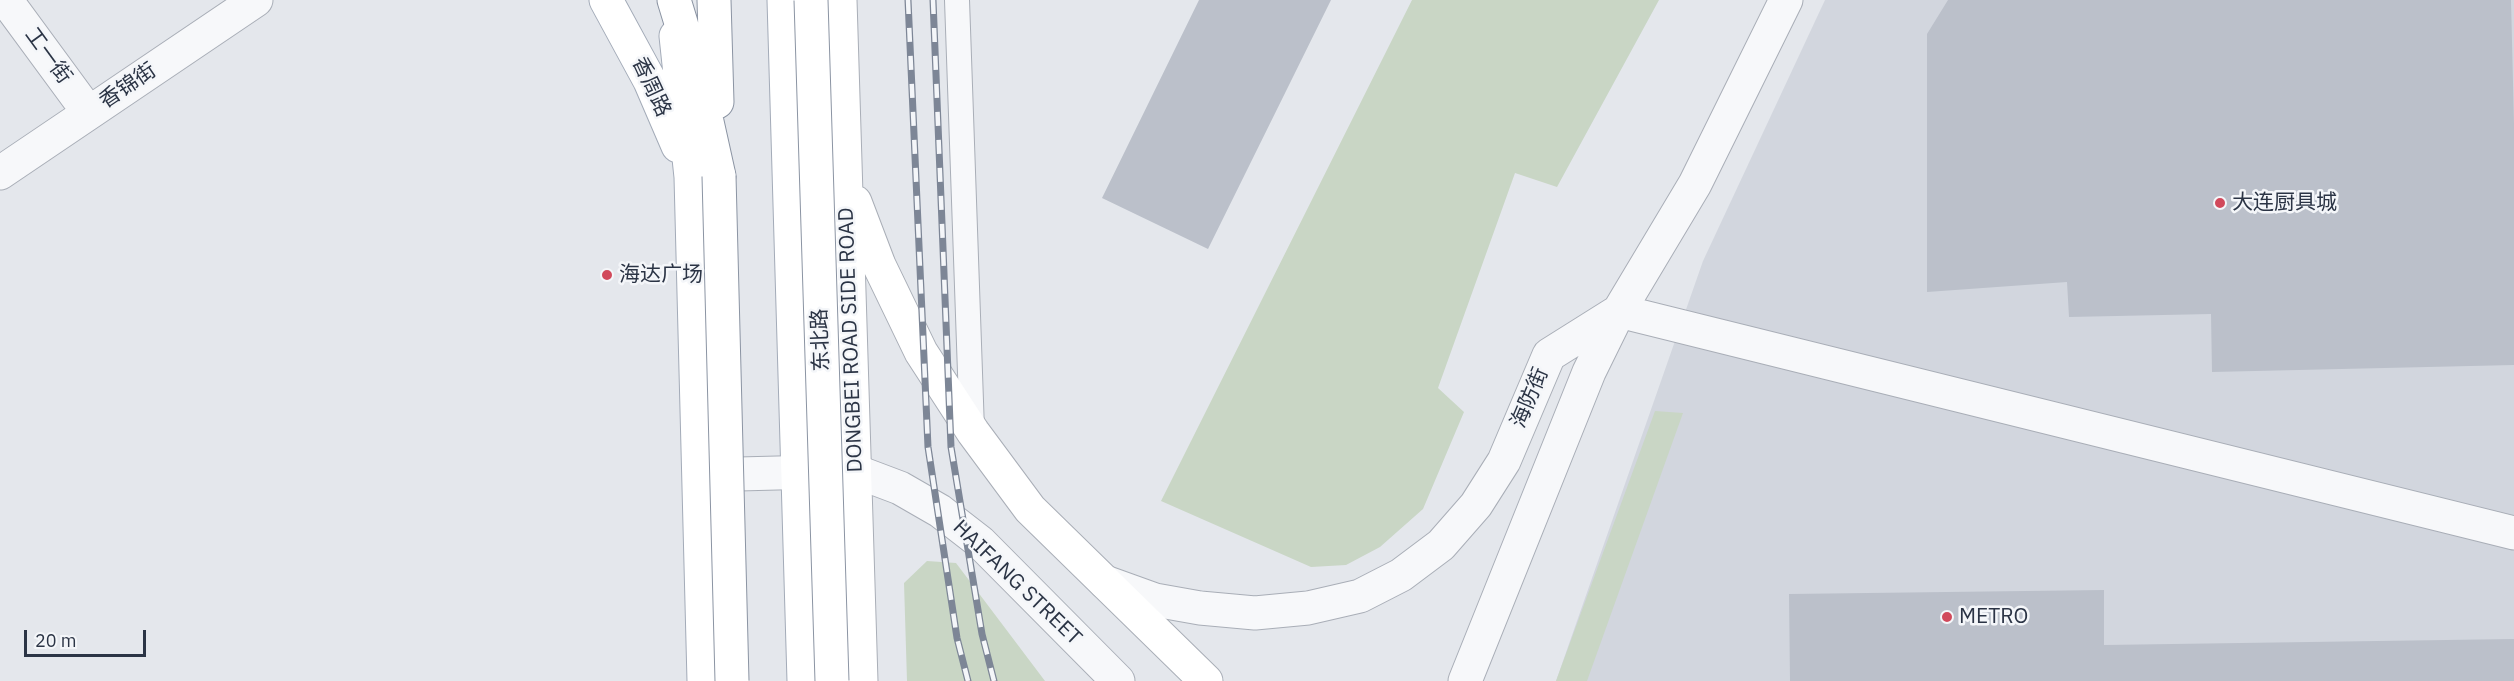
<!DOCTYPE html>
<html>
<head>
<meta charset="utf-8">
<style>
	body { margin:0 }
	#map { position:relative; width:2514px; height:681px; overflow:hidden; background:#e4e7ec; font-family:"IBM Plex Sans",sans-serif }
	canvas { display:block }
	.scale { position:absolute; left:24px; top:630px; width:122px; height:27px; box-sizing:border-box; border:3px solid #2b3445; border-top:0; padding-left:8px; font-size:18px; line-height:21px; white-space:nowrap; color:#2b3445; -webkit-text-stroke:4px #f4f6f9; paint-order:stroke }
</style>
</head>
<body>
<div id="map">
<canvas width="2514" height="681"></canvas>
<div class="scale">20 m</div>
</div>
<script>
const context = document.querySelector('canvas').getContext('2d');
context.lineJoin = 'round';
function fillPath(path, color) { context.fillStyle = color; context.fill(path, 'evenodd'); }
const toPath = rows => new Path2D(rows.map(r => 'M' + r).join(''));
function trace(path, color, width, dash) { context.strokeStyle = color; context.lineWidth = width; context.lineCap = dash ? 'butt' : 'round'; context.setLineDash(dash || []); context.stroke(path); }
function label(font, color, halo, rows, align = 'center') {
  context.font = font + ' "IBM Plex Sans","Noto Sans SC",sans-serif'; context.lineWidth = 5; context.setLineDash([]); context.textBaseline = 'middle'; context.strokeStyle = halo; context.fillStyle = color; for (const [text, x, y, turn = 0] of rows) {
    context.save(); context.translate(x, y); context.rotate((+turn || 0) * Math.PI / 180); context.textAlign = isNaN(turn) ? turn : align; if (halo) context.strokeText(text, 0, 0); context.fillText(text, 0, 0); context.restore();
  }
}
fillPath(toPath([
	[1825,0,2514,0,2514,681,1556,681,1703,261]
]), '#d2d6de');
fillPath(toPath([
	[1412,0,1659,0,1557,187,1515,173,1438,388,1464,412,1423,509,1380,547,1346,565,1311,567,1161,501],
	[1655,411,1683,413,1587,681,1556,681],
	[927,561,956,563,1045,681,907,681,904,583]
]), '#c9d6c5');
fillPath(toPath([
	[1199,0,1331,0,1208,249,1102,198],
	[1948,0,2511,0,2514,124,2514,365,2212,372,2211,314,2069,317,2067,282,1927,292,1927,34],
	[2104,590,2104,645,2514,639,2514,681,1790,681,1789,594]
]), '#bbc0ca');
const service = toPath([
	[957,0,972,430]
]);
const minor = toPath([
	[6,0,89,113],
	[0,173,256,0],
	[1619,311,2514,533],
	[1105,582,1155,600,1200,608,1255,613,1308,608,1360,596,1401,575,1441,545,1476,505,1504,461,1549,355,1619,311],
	[1465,681,1589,372,1619,311,1695,184,1786,0]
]);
const tertiary = toPath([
	[700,475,855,471,900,488,940,511,980,542,1118,681]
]);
const secondary = toPath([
	[840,0,861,681],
	[855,202,879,265,921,352,973,432,1030,509,1206,681]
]);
const primary = toPath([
	[606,0,650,81,678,146],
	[784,0,804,681],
	[676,36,691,177,704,681]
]);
const trunk = toPath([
	[674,0,696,72,719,176],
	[714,0,717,102]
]);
trace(service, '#a9aeb7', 26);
trace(minor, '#a9aeb7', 35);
trace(tertiary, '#a9aeb7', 35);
trace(secondary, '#a9aeb7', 35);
trace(primary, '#a3abb8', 35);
trace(trunk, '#8b94a3', 35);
trace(service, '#f7f8fa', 24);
trace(minor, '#f7f8fa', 33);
trace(tertiary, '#f7f8fa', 33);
trace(secondary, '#fff', 33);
trace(primary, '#fff', 33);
trace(trunk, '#fff', 33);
const rail = toPath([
	[908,0,928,447,957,638,968,681],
	[933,0,951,447,982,634,994,681]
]);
trace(rail, '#7d8696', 7);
trace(rail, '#f4f6f9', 4.5, [14]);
const trunkBridge = toPath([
	[811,0,832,681],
	[719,176,732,681]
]);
trace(trunkBridge, '#8b94a3', 35, []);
trace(trunkBridge, '#fff', 33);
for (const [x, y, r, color] of [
	[2220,203,6,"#d1495b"],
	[607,275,6,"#d1495b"],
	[1947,617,6,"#d1495b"]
]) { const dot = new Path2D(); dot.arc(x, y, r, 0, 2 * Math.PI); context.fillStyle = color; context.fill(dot); trace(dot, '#f4f6f9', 2); }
label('21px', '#2b3445', '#f4f6f9', [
	["工一街",48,56,54],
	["香锦街",128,86,-34],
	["香周路",651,87,65],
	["东北路",821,340,-92],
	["DONGBEI ROAD SIDE ROAD",851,340,-92],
	["海防街",1530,398,-67],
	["HAIFANG STREET",1017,583,44]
]);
label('21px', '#2b3445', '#f4f6f9', [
	["大连厨具城",2232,203],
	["海达广场",619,275],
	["METRO",1959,617]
], 'left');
</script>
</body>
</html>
